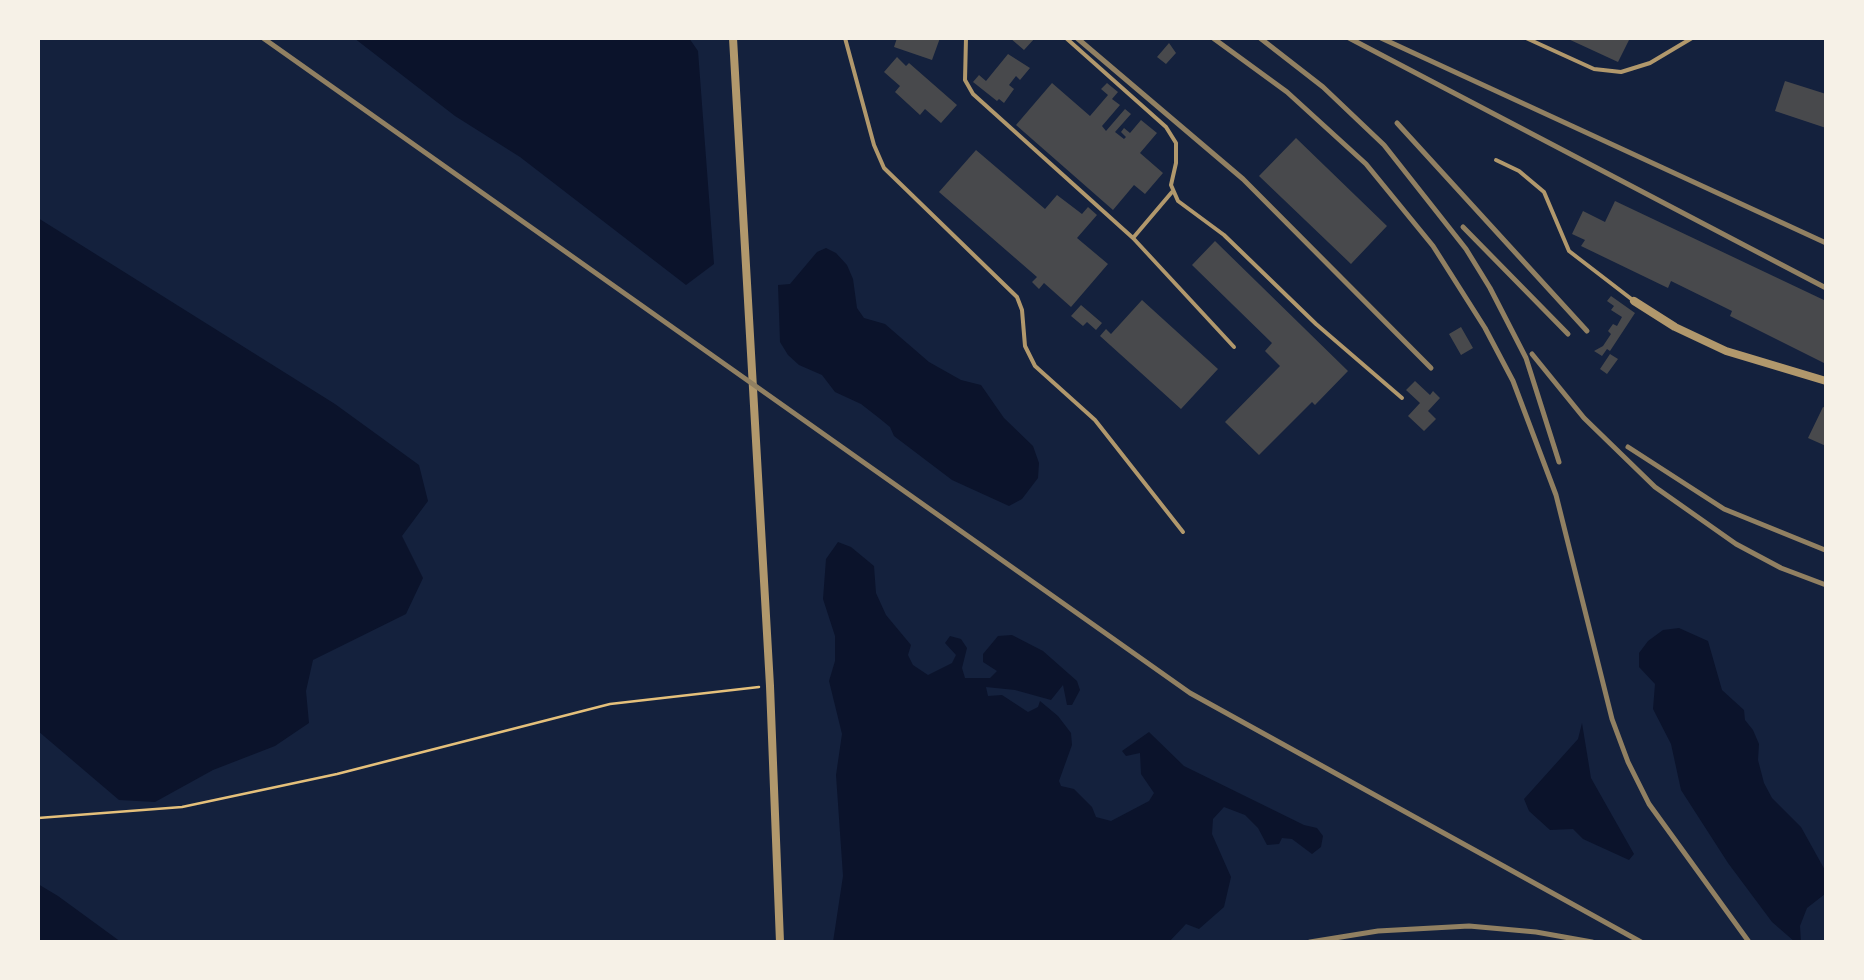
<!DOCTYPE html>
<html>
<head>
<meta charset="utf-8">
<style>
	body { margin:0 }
	#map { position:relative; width:1864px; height:980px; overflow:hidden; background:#14213d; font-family:Inter,sans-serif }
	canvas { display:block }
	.frame { position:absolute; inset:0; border:40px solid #f6f1e7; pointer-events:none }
</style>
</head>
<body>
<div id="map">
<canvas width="1864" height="980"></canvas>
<div class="frame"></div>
</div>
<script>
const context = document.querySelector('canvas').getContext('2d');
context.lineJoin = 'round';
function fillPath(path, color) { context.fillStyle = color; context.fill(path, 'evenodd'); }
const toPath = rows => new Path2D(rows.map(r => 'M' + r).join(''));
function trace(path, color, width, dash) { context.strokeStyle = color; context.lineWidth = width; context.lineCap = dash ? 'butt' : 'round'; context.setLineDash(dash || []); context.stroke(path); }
fillPath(toPath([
	[354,38,689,38,698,51,714,264,686,285,520,157,455,116],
	[38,218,335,404,419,465,428,501,402,536,423,578,406,614,313,660,306,691,309,723,275,746,213,770,155,802,119,800,38,731],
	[826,248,836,253,847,265,853,279,857,308,864,318,885,324,929,362,961,380,981,385,1004,418,1033,446,1039,463,1038,478,1022,499,1009,506,952,480,894,436,890,427,879,418,861,404,835,392,822,375,799,365,788,355,780,342,778,285,790,284,817,252],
	[838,542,851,547,874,566,876,593,886,615,911,645,908,655,913,665,928,675,952,663,956,655,945,643,950,636,961,639,967,648,962,668,965,678,990,678,997,671,983,662,983,654,998,636,1012,635,1043,651,1077,681,1080,690,1072,705,1067,705,1063,685,1051,700,1015,690,986,687,988,696,1002,695,1028,712,1038,707,1040,701,1058,716,1071,733,1072,745,1059,781,1061,786,1074,789,1092,807,1096,817,1111,821,1149,801,1154,793,1141,774,1140,753,1126,756,1122,751,1149,732,1184,766,1304,825,1317,828,1323,836,1321,847,1312,854,1292,839,1282,838,1279,844,1267,845,1258,828,1245,815,1224,807,1213,819,1212,834,1231,877,1224,907,1199,929,1186,924,1169,942,833,942,843,876,836,775,842,734,829,681,835,661,835,636,823,599,826,559],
	[1679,628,1708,641,1722,690,1744,710,1745,720,1753,730,1759,744,1758,760,1764,783,1772,798,1801,827,1826,872,1825,894,1807,908,1800,926,1801,942,1795,942,1772,922,1728,863,1681,790,1671,744,1653,709,1655,684,1639,667,1639,653,1648,641,1663,630],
	[1582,723,1591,778,1634,854,1629,860,1583,839,1573,829,1550,830,1529,811,1524,799,1578,739],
	[38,884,58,896,121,942,38,942]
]), '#0b132b');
fillPath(toPath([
	[897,38,940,38,932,60,894,47],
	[1010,38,1035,38,1024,50],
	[1566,38,1630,38,1618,62],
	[1169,43,1176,53,1166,64,1157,57],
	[1008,54,1030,68,1020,80,1016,76,1009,85,1014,89,1004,103,999,99,997,101,973,82,979,75,986,81],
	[897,57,906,66,909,63,957,105,941,123,925,109,920,115,895,92,900,86,884,72],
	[1785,81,1826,94,1826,128,1775,111],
	[1052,83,1090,116,1108,95,1101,89,1107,83,1118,92,1112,99,1120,105,1102,126,1106,131,1125,109,1131,114,1115,132,1124,139,1126,137,1121,132,1124,128,1130,133,1141,120,1157,133,1140,153,1163,173,1145,194,1134,185,1113,210,1016,125],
	[1296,138,1387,226,1351,264,1259,176],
	[976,150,1045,209,1057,195,1082,214,1088,207,1097,215,1077,238,1108,264,1071,307,1044,283,1039,289,1032,282,1037,277,939,192],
	[1615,201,1826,301,1826,364,1730,316,1732,311,1671,281,1668,288,1581,246,1585,240,1572,234,1583,211,1605,222],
	[1215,241,1348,371,1315,405,1312,402,1259,455,1225,422,1280,366,1265,351,1272,343,1192,265],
	[1611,296,1635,313,1610,351,1607,349,1602,356,1594,351,1603,346,1611,334,1608,331,1613,324,1617,326,1622,317,1611,310,1614,306,1607,301],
	[1142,300,1218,369,1181,409,1100,336,1106,329,1111,334],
	[1081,305,1102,323,1096,330,1087,322,1083,326,1071,316],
	[1461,327,1473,348,1461,355,1449,334],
	[1610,354,1618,359,1607,374,1600,369],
	[1415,381,1430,395,1433,391,1440,398,1428,411,1436,419,1424,431,1408,416,1420,403,1406,390],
	[1823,407,1826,408,1826,446,1808,438]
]), '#48494c');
trace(toPath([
	[38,818,182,807,337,774,610,704,759,687]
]), '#e5c07b', 2.5);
trace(toPath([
	[845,38,874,145,884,168,1017,297,1022,310,1025,346,1035,366,1095,420,1183,532],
	[966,38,965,80,973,94,1133,238,1234,347],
	[1066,38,1166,127,1176,143,1176,163,1171,185,1178,201,1224,235,1316,324,1402,398],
	[1526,38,1594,69,1621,72,1650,63,1692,38],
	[1496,160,1519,171,1544,192,1569,251,1634,301],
	[1133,238,1172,192]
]), '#b1986c', 4);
trace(toPath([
	[733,38,770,686,780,942],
	[1634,301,1675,327,1726,351,1826,381]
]), '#b1986c', 8);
trace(toPath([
	[263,38,1190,693,1641,942],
	[1077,38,1243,179,1431,368],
	[1213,38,1287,92,1366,164,1433,246,1485,328,1513,381,1556,495,1612,719,1628,762,1649,804,1749,942],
	[1260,38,1323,87,1384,145,1466,249,1490,288,1526,358,1559,462],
	[1349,38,1826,288],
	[1381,38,1826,243],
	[1397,123,1587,331],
	[1463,227,1568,334],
	[1532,354,1584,418,1655,487,1736,544,1781,568,1826,585],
	[1628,447,1724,509,1825,550],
	[1310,942,1378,931,1469,926,1536,932,1592,942]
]), '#918062', 5);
</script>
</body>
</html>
